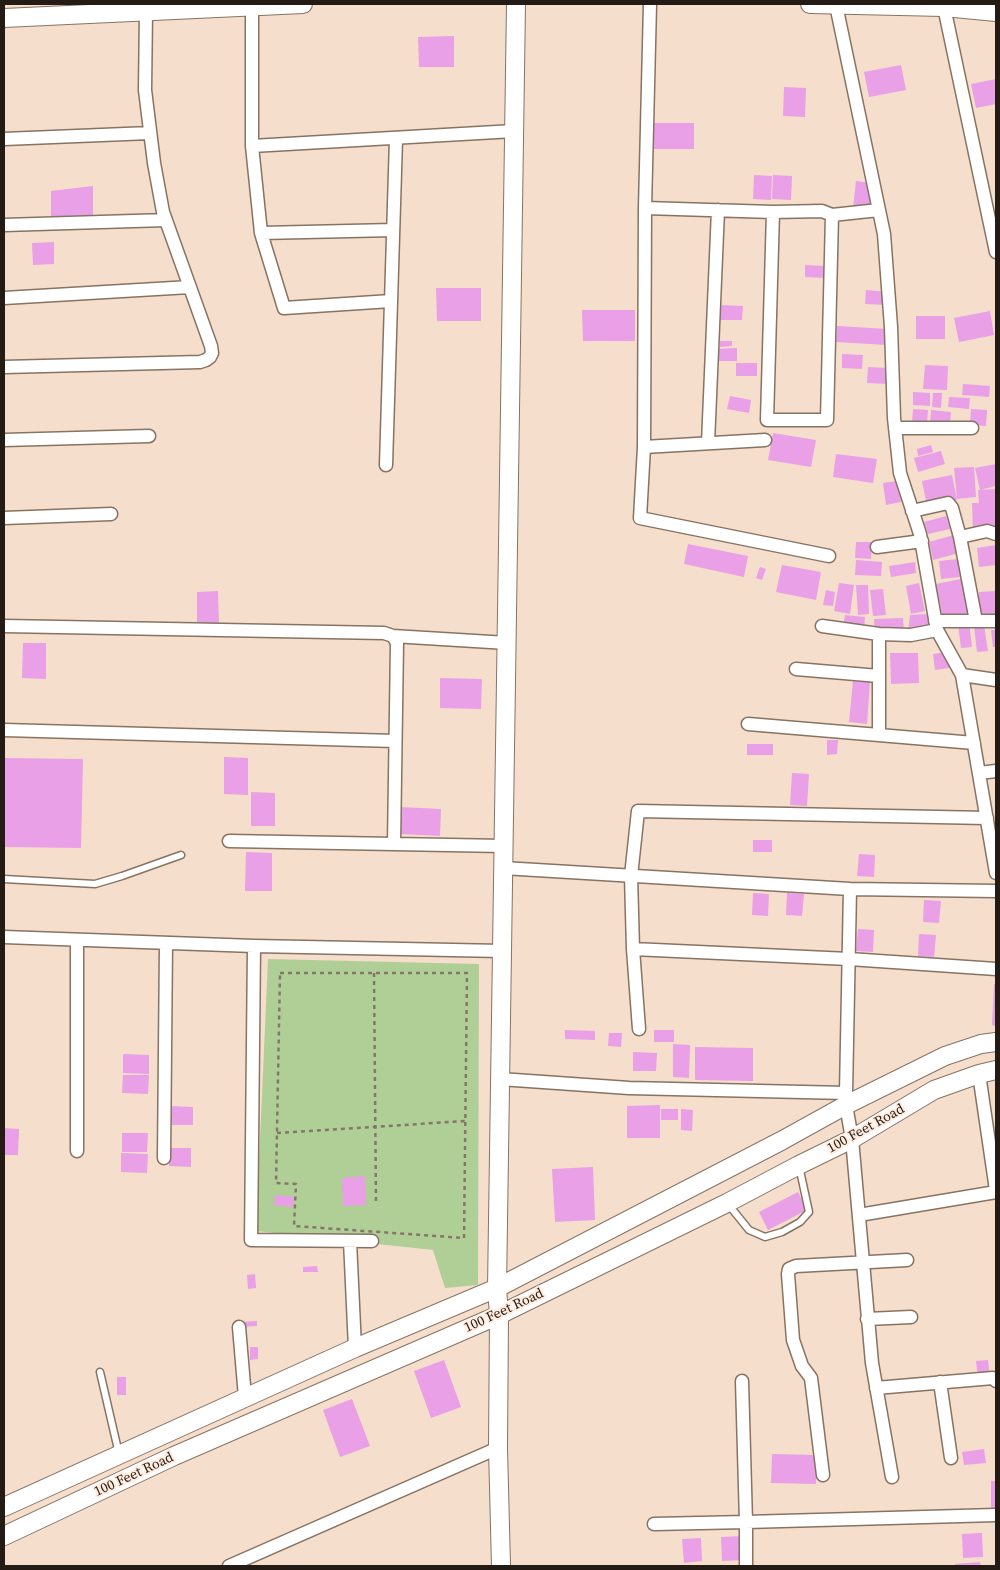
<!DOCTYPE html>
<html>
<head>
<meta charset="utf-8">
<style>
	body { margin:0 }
	#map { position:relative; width:1000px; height:1570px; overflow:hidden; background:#f5decc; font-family:"Source Serif 4",serif }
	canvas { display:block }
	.frame { position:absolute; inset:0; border:5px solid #231b14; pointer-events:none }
</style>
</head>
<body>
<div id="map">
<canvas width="1000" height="1570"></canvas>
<div class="frame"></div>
</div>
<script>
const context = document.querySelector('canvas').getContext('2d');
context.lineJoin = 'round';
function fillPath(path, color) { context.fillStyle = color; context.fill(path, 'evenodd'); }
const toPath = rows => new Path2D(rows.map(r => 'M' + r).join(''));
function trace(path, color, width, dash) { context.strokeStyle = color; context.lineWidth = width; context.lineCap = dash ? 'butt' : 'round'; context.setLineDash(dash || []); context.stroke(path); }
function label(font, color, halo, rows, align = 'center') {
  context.font = font + ' "Source Serif 4",serif'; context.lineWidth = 4; context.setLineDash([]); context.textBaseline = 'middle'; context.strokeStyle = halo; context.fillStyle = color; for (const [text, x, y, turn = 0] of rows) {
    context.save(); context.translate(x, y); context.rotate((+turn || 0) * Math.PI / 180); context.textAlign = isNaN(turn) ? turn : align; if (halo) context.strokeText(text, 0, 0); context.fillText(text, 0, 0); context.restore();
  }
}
fillPath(toPath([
	[268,959,479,964,478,1285,445,1288,433,1250,256,1231]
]), '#b0cf96');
fillPath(toPath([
	[454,36,454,67,419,67,418,37],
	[901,65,906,90,869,97,864,72],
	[996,79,996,104,976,108,971,84],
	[784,87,806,88,805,117,783,116],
	[654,123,694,123,694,149,654,149],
	[754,175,772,176,771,200,753,199],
	[773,175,792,176,791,200,772,199],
	[856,181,872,183,870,209,853,208],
	[93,186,93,216,51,218,51,191],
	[54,242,54,264,33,265,32,243],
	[805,265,826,266,826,278,805,277],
	[436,288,481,288,481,321,437,321],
	[866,290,888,292,887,305,865,304],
	[719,305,743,306,742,320,718,320],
	[582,310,635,310,635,341,583,341],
	[990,311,994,335,959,342,954,318],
	[916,316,945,316,945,339,916,339],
	[837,326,888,329,887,345,836,342],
	[720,341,732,341,732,346,720,347],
	[737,348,737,361,715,361,715,349],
	[842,354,863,355,862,369,842,368],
	[736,363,757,363,757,376,736,376],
	[925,365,948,366,947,390,923,389],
	[868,367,889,368,888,384,867,383],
	[963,384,990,386,989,397,962,395],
	[913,392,930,393,930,406,913,405],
	[933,393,942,393,941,408,932,407],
	[730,396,751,400,749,413,727,409],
	[949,397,970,398,969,409,948,407],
	[913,409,928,410,927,424,912,423],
	[971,409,987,410,986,426,970,425],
	[931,410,951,412,950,424,930,423],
	[773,433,816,440,811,467,768,460],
	[931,445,933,452,918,456,917,449],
	[941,451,945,464,918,472,914,458],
	[836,454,877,459,873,483,833,477],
	[996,464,996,486,980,490,975,468],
	[974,467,976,497,957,499,954,468],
	[952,475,957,500,927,506,922,481],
	[897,481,901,502,886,505,883,483],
	[996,489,996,529,973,531,972,503,979,503,978,490],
	[946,516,950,529,928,534,924,522],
	[954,535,959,553,933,560,929,542],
	[856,542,872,542,871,559,855,558],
	[688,544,748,556,744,577,684,564],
	[996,545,996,565,979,567,977,548],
	[958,559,960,577,941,579,939,561],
	[856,560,882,562,881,576,855,575],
	[915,562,916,573,891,577,889,566],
	[782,565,821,572,816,600,776,592],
	[760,567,766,569,762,580,756,578],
	[961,579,968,615,943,619,936,584],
	[839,583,854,585,850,614,834,611],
	[919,583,925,611,911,614,906,586],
	[856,585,868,585,869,614,858,615],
	[883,589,886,615,873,616,870,590],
	[826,590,835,592,833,606,823,605],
	[218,591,219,625,197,625,197,592],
	[996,591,996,619,979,619,979,592],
	[928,614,929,629,908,632,910,615],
	[845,615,865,617,864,629,843,627],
	[903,618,904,631,875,631,874,619],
	[969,622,972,647,961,648,958,624],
	[984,625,988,651,977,652,974,626],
	[991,630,996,630,996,647,993,647],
	[23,643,46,643,46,679,22,678],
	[947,652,949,668,935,670,933,654],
	[890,653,918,653,919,683,891,684],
	[440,678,482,679,481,709,440,708],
	[853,681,870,682,867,724,849,722],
	[827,740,838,740,837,754,827,755],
	[747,744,773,744,773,755,747,755],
	[224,757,248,758,248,795,224,794],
	[4,758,83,759,81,848,4,847],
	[792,773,809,774,807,806,790,805],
	[251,792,275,793,275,826,251,826],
	[400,807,441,809,440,836,399,834],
	[753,840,772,840,772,852,753,852],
	[246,852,272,853,272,891,245,891],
	[859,854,875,855,874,877,857,876],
	[753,893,769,894,768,916,752,915],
	[787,893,804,894,802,916,786,915],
	[924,900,941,901,939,923,923,922],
	[858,929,874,930,873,952,856,951],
	[919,934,936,935,934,957,918,956],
	[994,984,996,984,996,1026,992,1025],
	[565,1030,595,1031,595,1040,565,1039],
	[654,1030,674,1030,674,1042,654,1042],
	[609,1033,622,1033,621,1047,608,1046],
	[673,1044,690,1045,689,1078,673,1077],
	[695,1047,753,1048,753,1081,695,1080],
	[633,1052,657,1053,656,1071,633,1071],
	[123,1054,149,1055,149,1074,123,1073],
	[123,1075,149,1075,148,1094,122,1093],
	[660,1105,660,1138,627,1138,627,1106],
	[171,1106,193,1107,193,1125,170,1125],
	[661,1109,678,1109,678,1120,661,1120],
	[681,1109,693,1110,692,1131,681,1130],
	[4,1128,19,1129,18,1155,4,1155],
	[122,1133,148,1133,147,1152,122,1152],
	[170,1148,191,1148,191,1167,169,1166],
	[121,1153,148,1154,147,1173,121,1172],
	[593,1167,595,1220,555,1222,552,1169],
	[365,1176,366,1205,343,1206,342,1178],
	[798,1192,807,1210,768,1230,759,1212],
	[275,1195,294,1197,293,1207,274,1205],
	[317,1266,318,1272,303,1272,303,1267],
	[255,1274,256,1288,248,1289,247,1275],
	[257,1321,257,1326,240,1327,240,1322],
	[250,1347,258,1347,258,1359,250,1360],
	[444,1360,461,1407,431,1418,414,1371],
	[988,1360,990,1377,978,1378,976,1361],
	[117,1377,126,1377,126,1395,117,1395],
	[352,1399,370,1446,340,1457,323,1410],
	[984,1449,986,1463,964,1465,962,1452],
	[772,1454,816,1455,816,1484,771,1483],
	[991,1481,996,1481,996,1513,991,1513],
	[982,1533,983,1557,963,1558,962,1534],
	[743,1536,744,1560,722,1561,721,1537],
	[701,1538,702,1561,684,1563,682,1539],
	[980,1562,981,1566,955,1566,955,1564]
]), '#e9a0e7');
const lane = toPath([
	[4,879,95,884,122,876,181,855],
	[728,1204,749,1230,765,1237,782,1232,800,1222,809,1212,799,1166],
	[100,1372,119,1454]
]);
const street = toPath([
	[650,4,645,208,644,447,640,518,829,556],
	[836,5,884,234,891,327,894,418,900,473,920,534,937,630,962,675,996,680],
	[252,6,252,146,261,233,284,308,391,301],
	[944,7,996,252],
	[4,139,150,133],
	[252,146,514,131],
	[645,208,773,212,822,211,832,215,879,210],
	[773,212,767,420,827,420,832,215],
	[4,225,166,220],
	[261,233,393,230],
	[4,298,190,287],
	[4,367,200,362,206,360,210,357,212,353,211,346,163,212,154,163,145,90,146,11],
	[895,428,972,428],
	[4,440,149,436],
	[708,443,718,210],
	[644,447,765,440],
	[386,465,396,139],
	[912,511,948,503,952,508,960,537,987,531,996,534],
	[4,518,111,514],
	[960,537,976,621],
	[877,547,922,541],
	[935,621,996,621],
	[4,626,384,633,393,636,397,643,394,844],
	[822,626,879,634,911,635,937,630],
	[879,634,879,735],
	[393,636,507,643],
	[796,669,879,676],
	[962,675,996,873],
	[748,724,974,743],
	[4,730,395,741],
	[979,773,996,771],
	[229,841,504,846],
	[503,868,850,889,996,891],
	[4,937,254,946,502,951],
	[254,946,251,1240,372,1241],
	[633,949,849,959,996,969],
	[639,1029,633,949,631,876,638,811,987,818],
	[979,1074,996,1190],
	[500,1079,629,1088,846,1093,846,1105,852,1139,872,1363,892,1477],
	[846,1093,850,889],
	[77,1151,77,940],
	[164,1158,166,943],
	[859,1215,996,1192],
	[350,1241,355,1348],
	[867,1319,911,1317],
	[239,1327,245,1397],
	[940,1382,951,1458],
	[876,1388,993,1378,996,1381],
	[823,1475,811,1378,802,1366,793,1340,788,1274,789,1269,796,1266,907,1260],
	[654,1524,746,1522,742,1381],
	[229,1566,498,1448],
	[746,1566,746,1522,996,1515]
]);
const secondary = toPath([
	[810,4,944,7,996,12],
	[4,18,303,4],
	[4,1507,355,1348,497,1288,781,1141,846,1105,945,1056,981,1044,996,1042],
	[4,1536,174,1456,499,1315,727,1203,799,1165,852,1139,934,1090,979,1074,996,1070],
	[501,1566,498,1448,499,1315,497,1288,516,4]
]);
trace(lane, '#877363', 9);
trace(street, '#877363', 15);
trace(secondary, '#877363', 20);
trace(toPath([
	[280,973,467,973,464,1238,294,1226,296,1184,276,1183,280,973],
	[374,973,376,1202],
	[277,1133,466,1121]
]), '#85766a', 2.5, [4, 4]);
trace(lane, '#fff', 6);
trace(street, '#fff', 12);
trace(secondary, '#fff', 18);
label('14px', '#231b14', '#ffecde', [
	["100 Feet Road",866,1129,-29],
	["100 Feet Road",504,1311,-25],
	["100 Feet Road",134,1475,-25]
]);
</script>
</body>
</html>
